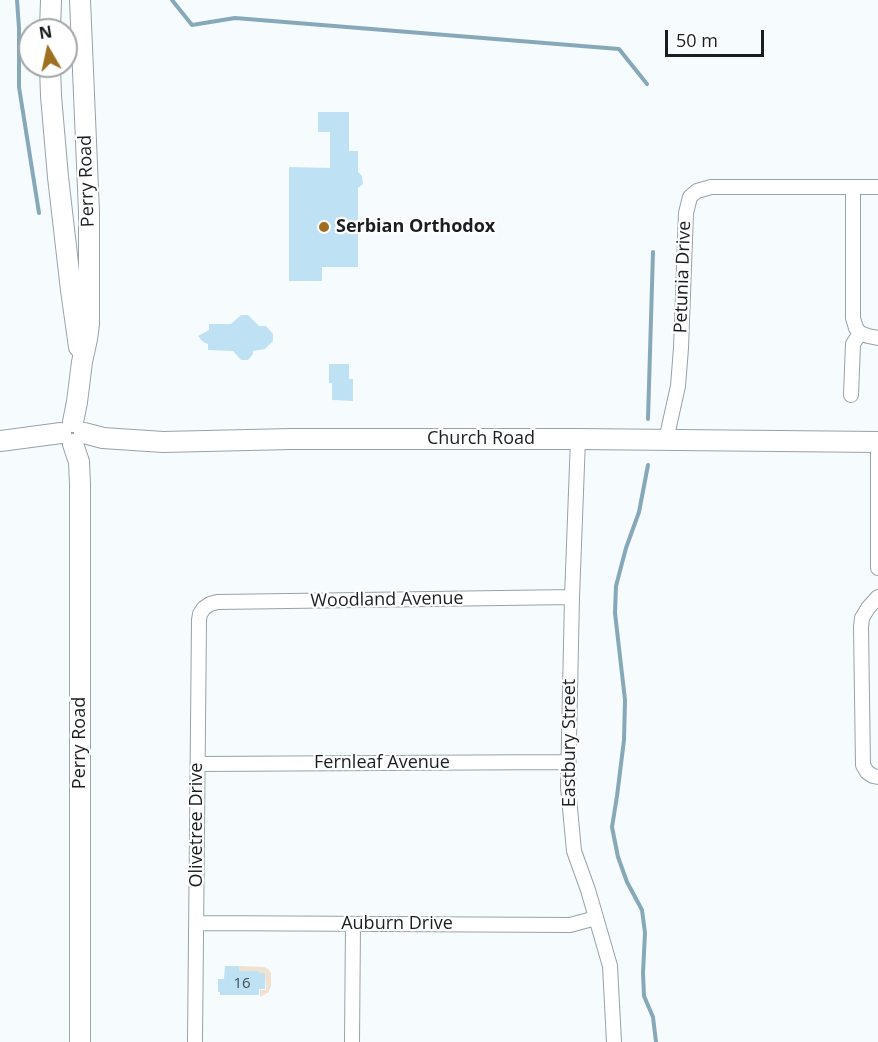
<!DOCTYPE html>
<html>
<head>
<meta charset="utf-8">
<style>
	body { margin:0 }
	#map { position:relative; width:878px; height:1042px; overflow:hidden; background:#f6fbfe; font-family:"Open Sans",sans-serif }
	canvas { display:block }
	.north { position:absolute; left:18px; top:18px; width:60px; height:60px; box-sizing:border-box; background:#fff; border:2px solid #a3a5a6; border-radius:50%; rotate:351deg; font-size:16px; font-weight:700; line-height:24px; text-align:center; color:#1a1e21 }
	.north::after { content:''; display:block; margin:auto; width:21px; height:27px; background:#9e6f21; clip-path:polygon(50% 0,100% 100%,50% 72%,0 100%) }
	.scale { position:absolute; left:665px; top:30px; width:99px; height:27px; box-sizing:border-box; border:3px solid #1a1e21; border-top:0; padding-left:8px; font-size:18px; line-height:21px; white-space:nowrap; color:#1a1e21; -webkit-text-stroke:4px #fff; paint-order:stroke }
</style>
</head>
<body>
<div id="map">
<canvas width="878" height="1042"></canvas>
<div class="north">N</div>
<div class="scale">50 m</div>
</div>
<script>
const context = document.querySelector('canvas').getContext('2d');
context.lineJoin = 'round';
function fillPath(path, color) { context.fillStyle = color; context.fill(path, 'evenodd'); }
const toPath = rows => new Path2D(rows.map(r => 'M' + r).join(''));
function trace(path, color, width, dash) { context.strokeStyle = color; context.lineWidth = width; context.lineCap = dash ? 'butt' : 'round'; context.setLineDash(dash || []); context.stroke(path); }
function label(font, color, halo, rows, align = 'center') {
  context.font = font + ' "Open Sans",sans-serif'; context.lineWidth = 4.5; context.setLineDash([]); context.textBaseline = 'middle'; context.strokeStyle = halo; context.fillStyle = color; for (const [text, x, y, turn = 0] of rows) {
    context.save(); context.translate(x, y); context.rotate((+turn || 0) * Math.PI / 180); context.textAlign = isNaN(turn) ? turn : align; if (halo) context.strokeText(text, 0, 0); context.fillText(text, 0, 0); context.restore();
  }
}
fillPath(toPath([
	[239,966,264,967,268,969,271,973,271,987,269,990,269,992,260,997,260,990,266,990,265,973,259,973,259,971,239,971]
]), '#f1e2d0');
trace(toPath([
	[17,0,19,28,19,87,39,213],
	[172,0,192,25,235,18,619,49,647,84],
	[648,419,653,252],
	[648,465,639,512,626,548,616,586,615,613,625,700,624,740,617,796,612,827,618,857,627,882,642,910,645,933,643,973,644,996,653,1017,656,1042]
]), '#86a8b9', 4);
fillPath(toPath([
	[318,112,349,112,349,151,358,151,358,172,362,176,363,184,358,188,358,267,322,267,322,281,289,281,289,167,330,168,330,132,318,132],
	[241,315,248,315,259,326,266,326,273,334,273,341,265,349,253,351,253,354,248,360,241,360,233,351,208,350,208,344,203,342,198,336,209,330,209,324,231,324],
	[329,364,349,364,349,379,353,379,353,401,332,400,332,383,329,383],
	[225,966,239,966,239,971,259,971,259,973,265,973,265,989,259,989,259,995,220,995,220,992,218,992,218,979,224,979]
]), '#bee1f3');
const street = toPath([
	[853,187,853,318,856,328,860,333],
	[860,333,868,336,878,338],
	[851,395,853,344,860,333],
	[578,439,572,597,568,787,574,851,588,890,610,966,614,1042],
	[666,440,678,386,681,348,686,213,690,197,697,191,711,187,878,187],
	[878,442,878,568],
	[878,597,868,608,862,618,861,627,863,765,867,772,873,776,878,777],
	[198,764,567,762],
	[196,923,570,925,596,918],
	[195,1042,199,620,200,614,204,608,210,604,217,602,572,597],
	[352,1042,353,924]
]);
const secondary = toPath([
	[50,30,51,0],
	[50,66,51,96,58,177,71,290,79,347],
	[73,422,77,402,82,362,87,339,89,324,89,212,80,0],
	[84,433,103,438,163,442,291,439,578,439,878,442],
	[0,441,61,433],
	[73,444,79,462,80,484,80,1042]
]);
trace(street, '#96a3a9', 16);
trace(secondary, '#96a3a9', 22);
trace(street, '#fff', 14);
trace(secondary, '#fff', 20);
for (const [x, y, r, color] of [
	[324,227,6,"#9e6f21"]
]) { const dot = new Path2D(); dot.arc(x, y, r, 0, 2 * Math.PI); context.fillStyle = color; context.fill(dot); trace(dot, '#fff', 2); }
label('15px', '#434f56', null, [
	["16",242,984]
]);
label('18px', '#1a1e21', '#fff', [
	["Perry Road",87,181,-92],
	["Petunia Drive",683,277,-88],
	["Church Road",481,439],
	["Woodland Avenue",387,600,-1],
	["Perry Road",80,743,-90],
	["Eastbury Street",570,743,-90],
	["Fernleaf Avenue",382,763],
	["Olivetree Drive",197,825,-90],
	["Auburn Drive",397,924]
]);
label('bold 18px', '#1a1e21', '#fff', [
	["Serbian Orthodox",336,227]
], 'left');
</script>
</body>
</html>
